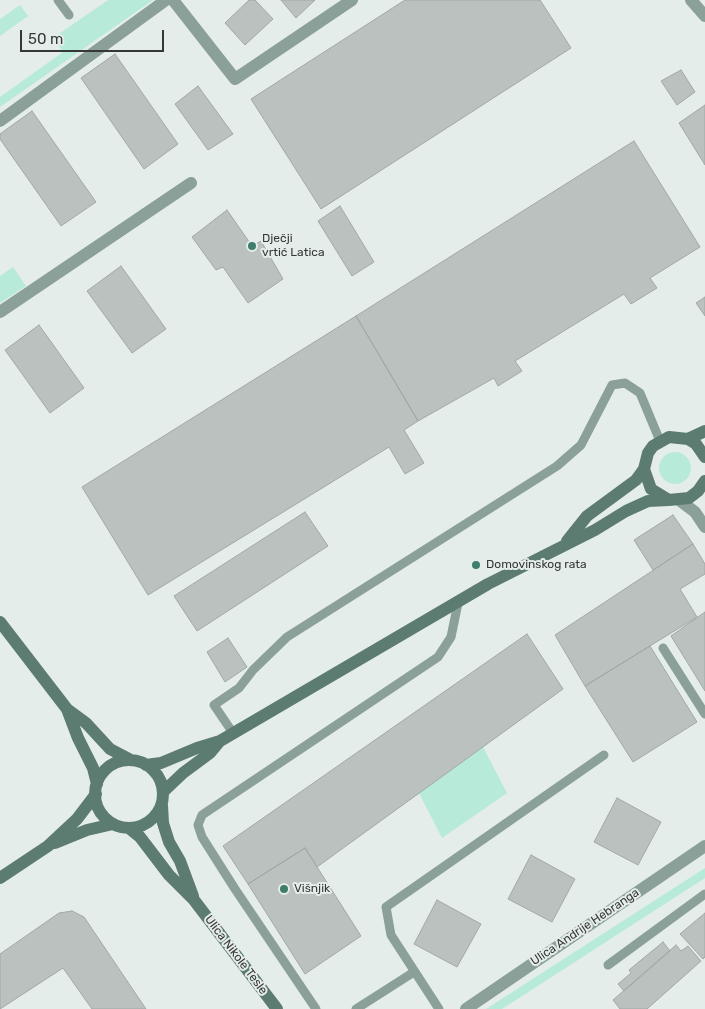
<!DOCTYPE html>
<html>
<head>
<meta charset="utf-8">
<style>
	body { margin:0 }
	#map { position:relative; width:705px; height:1009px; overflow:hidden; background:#e5edea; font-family:Rubik,sans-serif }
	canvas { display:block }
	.scale { position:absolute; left:20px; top:30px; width:144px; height:22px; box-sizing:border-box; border:2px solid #353837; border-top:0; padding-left:6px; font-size:15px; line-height:18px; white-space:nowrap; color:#353837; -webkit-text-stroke:4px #e5edea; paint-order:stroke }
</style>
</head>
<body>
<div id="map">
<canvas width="705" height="1009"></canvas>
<div class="scale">50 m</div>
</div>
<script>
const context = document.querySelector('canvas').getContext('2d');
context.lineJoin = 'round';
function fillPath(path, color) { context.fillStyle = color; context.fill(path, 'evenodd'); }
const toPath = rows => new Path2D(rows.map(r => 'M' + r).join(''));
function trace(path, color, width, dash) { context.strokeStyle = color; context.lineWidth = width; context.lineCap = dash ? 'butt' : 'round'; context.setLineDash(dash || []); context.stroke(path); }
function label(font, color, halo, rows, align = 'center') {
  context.font = font + ' Rubik,sans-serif'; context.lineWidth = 4; context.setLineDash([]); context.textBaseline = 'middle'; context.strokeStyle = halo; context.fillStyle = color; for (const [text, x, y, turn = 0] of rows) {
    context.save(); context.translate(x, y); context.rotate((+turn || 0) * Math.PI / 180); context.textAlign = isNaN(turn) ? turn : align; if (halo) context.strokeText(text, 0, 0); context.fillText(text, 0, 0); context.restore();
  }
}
fillPath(toPath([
	[108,0,153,0,0,107,0,97,63,52,53,38],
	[20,5,28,16,0,36,0,19],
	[13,267,26,286,0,303,0,276],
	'659 468a16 16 0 1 1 32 0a16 16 0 1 1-32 0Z',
	[483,747,507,793,442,838,419,793],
	[705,868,705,878,502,1009,486,1009]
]), '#b7ead9');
const building = toPath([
	[249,0,255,0,273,19,245,45,225,23,249,0],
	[281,0,315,0,296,18,281,0],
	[405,0,540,0,571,48,321,209,251,99,405,0],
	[115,54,178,144,144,169,81,78,115,54],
	[681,70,695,92,677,105,661,81,681,70],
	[198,86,233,134,208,150,175,104,198,86],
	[705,105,705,165,679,123,705,105],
	[32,111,96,202,61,226,0,139,0,134,32,111],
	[634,141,700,247,650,278,657,288,631,304,624,294,515,361,522,371,498,386,494,378,418,421,356,316,634,141],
	[340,206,374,262,352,276,318,221,340,206],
	[227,210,252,246,261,241,283,279,248,303,223,267,216,270,192,237,227,210],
	[121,266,166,329,132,353,87,291,121,266],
	[705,297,705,316,696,303,705,297],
	[356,316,418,421,404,430,424,463,405,474,389,447,148,595,82,487,356,316],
	[39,325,84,388,50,413,5,350,39,325],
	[305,512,328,546,197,631,174,596,305,512],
	[673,515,693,544,653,570,634,540,673,515],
	[693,544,705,564,705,574,680,589,697,617,585,686,555,635,693,544],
	[705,612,705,691,671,636,705,612],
	[527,634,563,689,317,867,305,848,248,884,223,846,527,634],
	[228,638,247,667,225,682,207,652,228,638],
	[650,646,697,722,633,762,585,686,650,646],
	[617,798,661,822,638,865,594,842,617,798],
	[305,848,361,936,305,974,248,884,305,848],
	[531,855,575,879,552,922,508,899,531,855],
	[437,900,481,924,457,967,414,944,437,900],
	[72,911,84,917,146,1009,92,1009,63,968,0,1009,0,954,59,913,72,911],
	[705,913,705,957,703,959,680,934,705,913],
	[663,942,670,951,624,991,618,984,631,973,629,970,663,942],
	[676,945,681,951,688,946,701,961,647,1009,620,1009,613,1000,676,945]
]);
fillPath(building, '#bac1bf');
trace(building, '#a0a8a5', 1);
trace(toPath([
	[58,0,69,15],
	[663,648,705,714],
	[233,733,214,705,239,688,253,670,287,637,557,466,581,445,612,385,625,383,640,393,660,441],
	[608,965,705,894],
	[316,1009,235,889,202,837,198,825,202,815,438,657,451,637,458,603],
	[356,1009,414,972],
	[439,1009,391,935,386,907,604,755]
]), '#8ba098', 9);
trace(toPath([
	[173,0,235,79,352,0],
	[691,0,705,16],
	[0,121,166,0],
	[0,312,191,183],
	[679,500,695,512,705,527],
	[466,1009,705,846]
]), '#8ba098', 12);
trace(toPath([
	[688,439,705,431],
	[705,457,696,444,688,439,669,437,653,446,648,453,644,469,651,489,669,500,689,498,698,491,705,481],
	[567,541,587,516,636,480,644,469],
	[0,622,67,709,86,723,110,749,131,760],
	[67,709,78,738,93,768,97,784],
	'95 794a34 34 0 1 1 68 0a34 34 0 1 1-68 0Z',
	[146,765,161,763,197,748,220,741,488,584,595,530,626,511,648,501,669,500],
	[163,792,183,773,210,753,220,741],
	[162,805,163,823,169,842,180,861,193,896],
	[129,828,140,837,169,875,194,900,277,1009],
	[55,843,87,830,113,824],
	[0,878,48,846,77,819,96,794]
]), '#5c7b71', 12);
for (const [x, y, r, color] of [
	[252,246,5,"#3e7e6c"],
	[476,565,5,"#3e7e6c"],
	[284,889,5,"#3e7e6c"]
]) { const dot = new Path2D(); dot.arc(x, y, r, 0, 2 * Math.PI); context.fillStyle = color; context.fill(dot); trace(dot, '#e5edea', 2); }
label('12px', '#353837', '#e5edea', [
	["Dječji",262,239],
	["vrtić Latica",262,253],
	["Domovinskog rata",486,565],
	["Višnjik",294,889]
], 'left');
label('12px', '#353837', '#e5edea', [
	["Ulica Andrije Hebranga",585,927,-34],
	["Ulica Nikole Tesle",236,955,53]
]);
</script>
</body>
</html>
